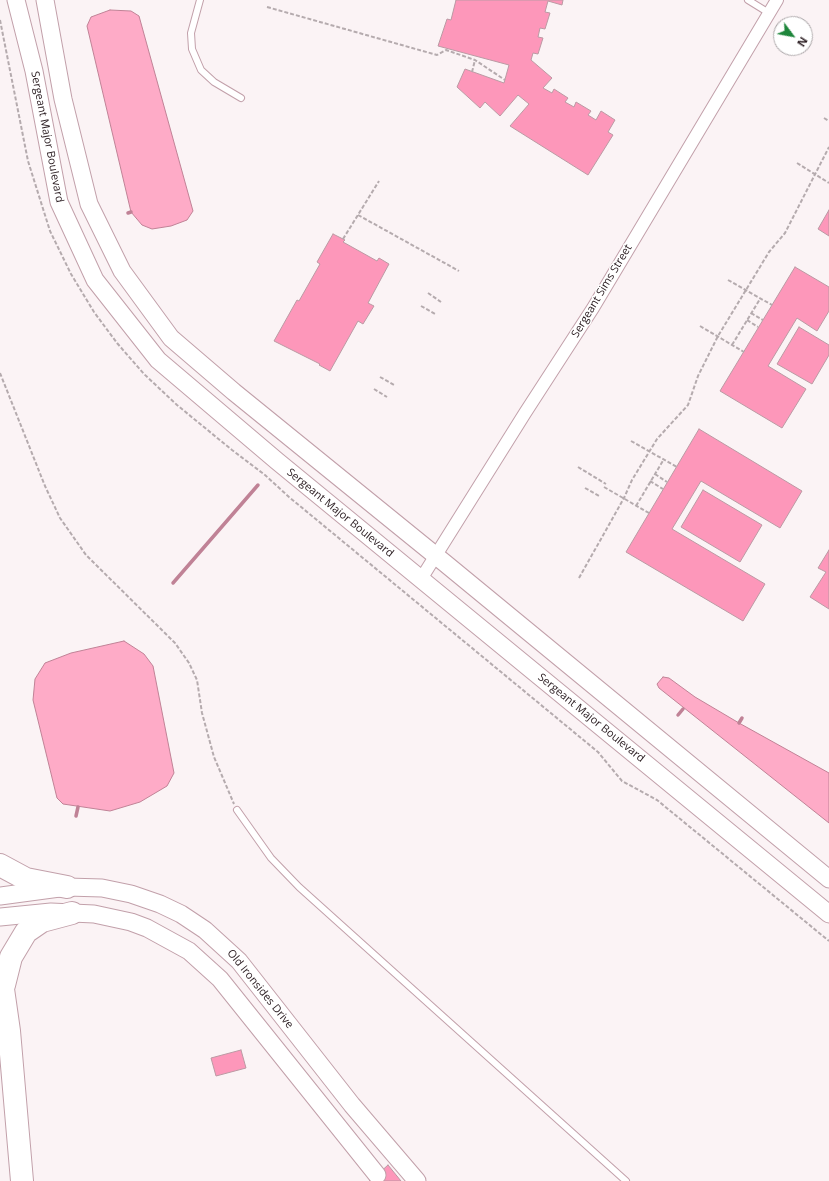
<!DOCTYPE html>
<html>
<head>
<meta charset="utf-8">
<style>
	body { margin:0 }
	#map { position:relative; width:829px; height:1181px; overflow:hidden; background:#fbf3f5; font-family:"Open Sans",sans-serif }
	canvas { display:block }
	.north { position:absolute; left:773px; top:16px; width:40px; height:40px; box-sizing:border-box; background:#fff; border:1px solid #aba6a8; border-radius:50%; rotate:122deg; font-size:11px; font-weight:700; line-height:16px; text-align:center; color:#2e2125 }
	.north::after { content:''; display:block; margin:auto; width:14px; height:18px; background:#1e863b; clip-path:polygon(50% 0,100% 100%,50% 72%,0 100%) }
</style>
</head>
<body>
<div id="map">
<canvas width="829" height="1181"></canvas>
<div class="north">N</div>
</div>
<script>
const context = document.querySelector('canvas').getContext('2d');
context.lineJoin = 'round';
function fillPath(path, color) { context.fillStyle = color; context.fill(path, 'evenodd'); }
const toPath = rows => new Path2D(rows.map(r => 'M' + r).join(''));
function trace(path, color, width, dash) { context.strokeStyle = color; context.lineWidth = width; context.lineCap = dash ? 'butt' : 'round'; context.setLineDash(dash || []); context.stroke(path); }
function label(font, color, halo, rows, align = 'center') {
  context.font = font + ' "Open Sans",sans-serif'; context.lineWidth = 3; context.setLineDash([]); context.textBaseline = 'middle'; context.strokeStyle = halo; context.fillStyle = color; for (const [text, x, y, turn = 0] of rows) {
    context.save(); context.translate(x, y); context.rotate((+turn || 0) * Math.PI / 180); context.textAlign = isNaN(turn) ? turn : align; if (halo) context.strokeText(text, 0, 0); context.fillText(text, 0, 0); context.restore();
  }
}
const water = toPath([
	[110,10,131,11,139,16,193,211,187,220,171,226,152,229,142,225,131,212,87,26,91,17,110,10],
	[124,641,144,654,153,666,174,773,167,786,140,802,110,811,63,804,57,798,33,700,35,679,45,663,71,653,124,641],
	[663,677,669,678,695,697,739,723,829,773,829,823,659,688,657,684,663,677]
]);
fillPath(water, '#feabc7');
trace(water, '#c08296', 1);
trace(toPath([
	[128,213,131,212],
	[173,583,258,485],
	[678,715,683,709],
	[739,723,742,718],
	[76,816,78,807]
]), '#c08296', 3.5);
const building = toPath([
	[456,0,563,0,562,5,548,1,545,12,550,13,545,29,540,28,538,37,543,38,538,54,533,53,531,60,552,78,543,88,552,93,554,89,568,98,565,102,574,107,576,102,591,111,588,115,596,120,601,111,615,120,608,132,613,135,588,175,510,126,529,104,518,95,500,116,485,102,480,108,457,87,465,69,504,83,509,65,438,46,447,19,451,20,456,0],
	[829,210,829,236,818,229,829,210],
	[333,234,345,240,343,242,377,261,379,258,389,264,368,303,374,306,363,324,358,321,330,371,319,365,320,364,274,341,297,300,299,301,320,264,317,262,333,234],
	[795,267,829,287,829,311,817,331,797,318,768,366,806,389,782,428,720,391,795,267],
	[799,327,829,345,829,355,812,384,777,364,799,327],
	[699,429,802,491,780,528,701,481,672,529,765,584,743,621,626,552,699,429],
	[703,490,762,525,740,562,681,527,703,490],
	[829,550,829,609,810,597,826,572,818,568,829,550],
	[241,1050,246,1068,216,1076,211,1058,241,1050],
	[388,1165,401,1181,369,1181,377,1175,388,1165]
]);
fillPath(building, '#fd97ba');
trace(building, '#bb99a3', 1);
const lane = toPath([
	[200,0,191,33,192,49,201,70,214,82,241,98],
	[748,0,769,13],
	[237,810,271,858,299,887,626,1181]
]);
const street = toPath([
	[421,579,525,413,593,308,777,0]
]);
const secondary = toPath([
	[16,0,34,71,59,202,95,280,158,360,277,461,829,914],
	[45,0,63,99,89,204,122,271,171,338,234,392,446,564,829,879],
	[0,896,67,887,102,888,131,894,160,904,181,914,205,930,239,961,352,1105,417,1181],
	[0,917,51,912,94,914,131,922,147,928,189,951,220,979,377,1175]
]);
const highway = toPath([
	[0,865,26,879,67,887],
	[0,968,9,1031,22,1181],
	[4,985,11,957,26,932,42,921,72,913]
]);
trace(lane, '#c2a0aa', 8);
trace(street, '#c2a0aa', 14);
trace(secondary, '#c2a0aa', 19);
trace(highway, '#c2a0aa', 24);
trace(toPath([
	[267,7,437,55,446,50,475,60,505,80],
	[0,20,28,161,50,231,71,274,94,312,117,343,144,374,177,405,232,450,265,475,289,497,598,752,622,781,657,800,829,941],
	[472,72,475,60],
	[824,118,829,121],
	[797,163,829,183],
	[358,215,459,271],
	[343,239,379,181],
	[728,280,772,305],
	[428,293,441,302],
	[421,306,435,314],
	[751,313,763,320],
	[747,320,758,327],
	[700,326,744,352],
	[732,345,760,299],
	[0,373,45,486,60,518,86,555,175,643,189,663,197,680,202,713,214,757,234,804],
	[380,377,394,385],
	[374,389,387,397],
	[631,441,677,467],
	[578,467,606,484],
	[655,474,667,482],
	[650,481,663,489],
	[604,487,649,513],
	[585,488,599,496],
	[636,506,664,459],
	[579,578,624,498,632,480,657,439,688,405,698,376,718,336,769,252,785,233,829,147]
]), '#b5abae', 2, [4, 2]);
trace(lane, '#fff', 6);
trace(street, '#fff', 12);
trace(secondary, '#fff', 17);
trace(highway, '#fff', 22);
label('11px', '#2e2125', '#fff', [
	["Sergeant Major Boulevard",47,137,79],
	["Sergeant Sims Street",602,291,-59],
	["Sergeant Major Boulevard",340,513,39],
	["Sergeant Major Boulevard",591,718,39],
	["Old Ironsides Drive",260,989,51]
]);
</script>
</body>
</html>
